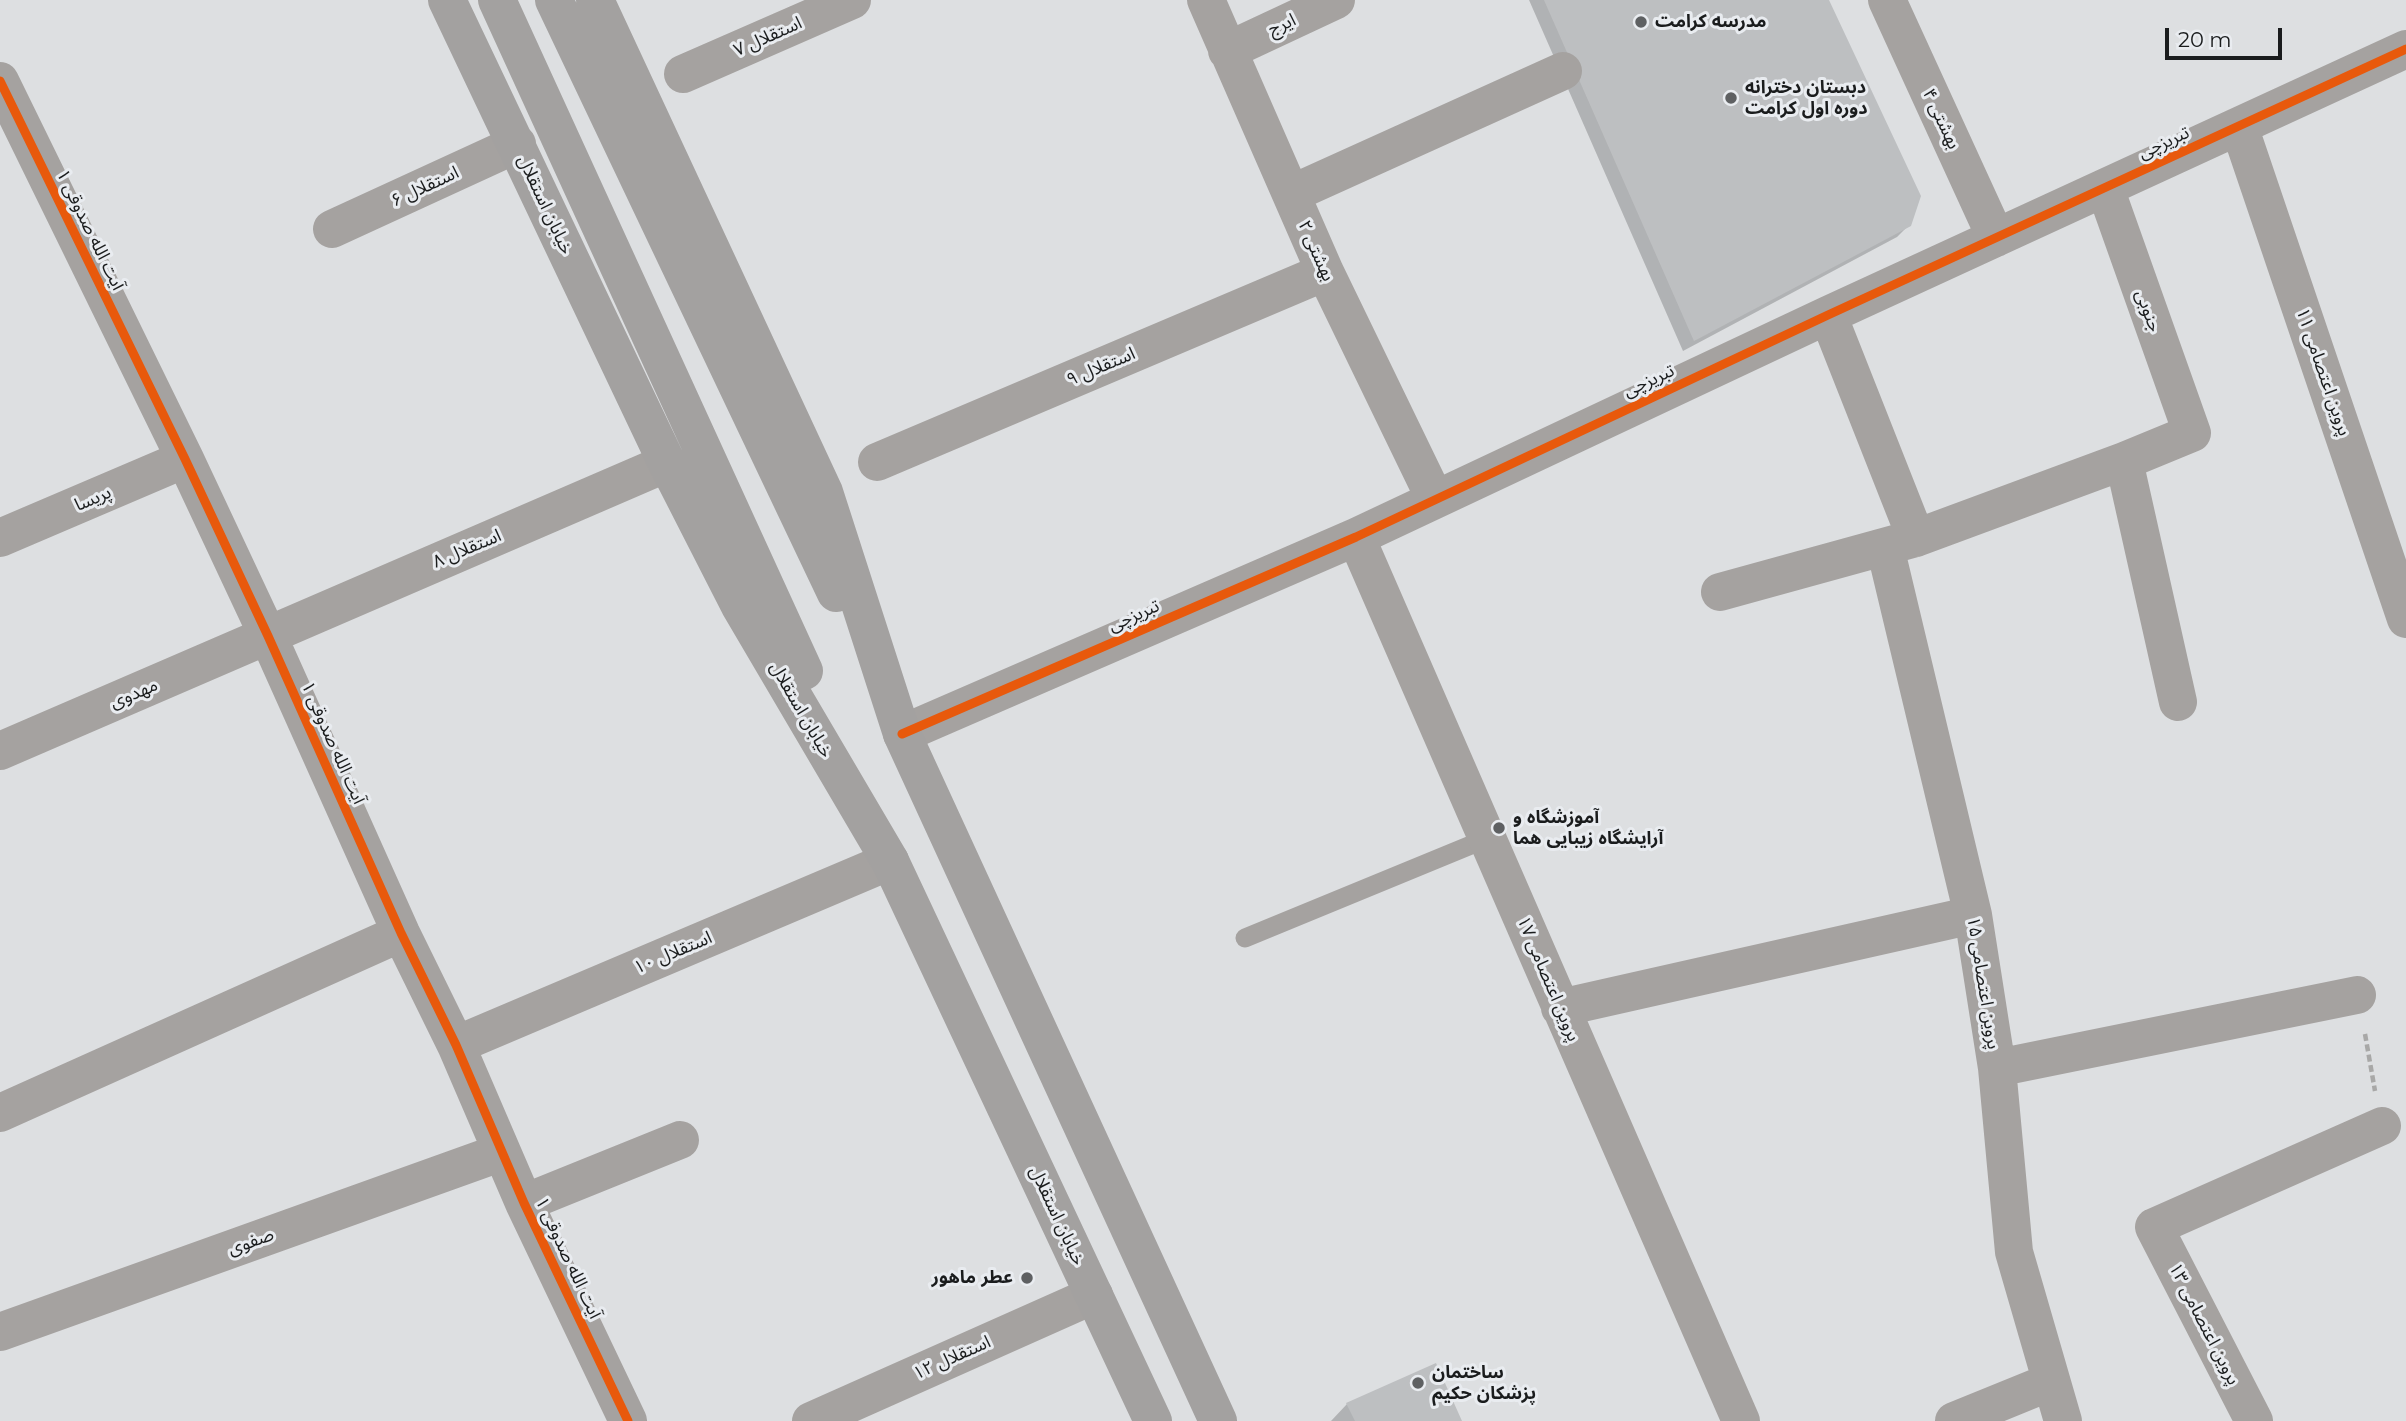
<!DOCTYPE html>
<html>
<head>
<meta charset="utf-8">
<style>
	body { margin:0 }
	#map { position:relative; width:2406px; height:1421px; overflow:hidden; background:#dddfe1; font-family:Montserrat,sans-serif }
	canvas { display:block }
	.scale { position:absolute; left:2165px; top:28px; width:117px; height:32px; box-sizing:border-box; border:4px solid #1a1c1d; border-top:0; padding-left:9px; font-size:21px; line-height:24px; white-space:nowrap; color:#1a1c1d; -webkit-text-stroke:5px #e9ecf0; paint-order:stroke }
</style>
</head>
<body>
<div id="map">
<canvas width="2406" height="1421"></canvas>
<div class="scale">20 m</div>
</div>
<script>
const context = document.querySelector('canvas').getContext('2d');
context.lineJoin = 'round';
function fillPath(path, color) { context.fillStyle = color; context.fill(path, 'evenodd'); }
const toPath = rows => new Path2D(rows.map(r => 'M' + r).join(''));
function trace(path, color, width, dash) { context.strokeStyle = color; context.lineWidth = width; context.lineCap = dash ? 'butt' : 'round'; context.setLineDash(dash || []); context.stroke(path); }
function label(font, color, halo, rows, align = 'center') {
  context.font = font + ' Montserrat,"Noto Sans Arabic",sans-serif'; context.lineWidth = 6; context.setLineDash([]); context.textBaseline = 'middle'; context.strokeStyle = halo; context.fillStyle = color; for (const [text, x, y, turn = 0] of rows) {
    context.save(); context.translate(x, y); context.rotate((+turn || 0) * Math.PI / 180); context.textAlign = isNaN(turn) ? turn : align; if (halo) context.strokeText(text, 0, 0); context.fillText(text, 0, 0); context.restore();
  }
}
fillPath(toPath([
	[1529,0,1828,0,1909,225,1897,237,1683,351],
	[1347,1404,1460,1421,1331,1421]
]), '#0003');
fillPath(toPath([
	[1544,0,1829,0,1921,196,1911,226,1694,341],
	[1436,1363,1462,1421,1355,1421,1346,1403]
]), '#bdbfc1');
trace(toPath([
	[2365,1034,2375,1091]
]), '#a8a8a7', 4.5, [7, 3.5]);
trace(toPath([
	[1245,938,1488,838]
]), '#a5a2a0', 19);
trace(toPath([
	[1206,0,1325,272,1435,499],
	[1887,0,1996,238],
	[1227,51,1336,0],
	[683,74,852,0],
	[0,81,185,459,268,636,401,933,456,1045,524,1203,628,1421],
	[2239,126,2406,619],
	[1291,194,1563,71],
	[332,229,517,144],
	[1828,315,1916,538],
	[2124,461,2178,702],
	[877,462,1325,272],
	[1356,537,1741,1421],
	[0,538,185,459],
	[1885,547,1973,915,1997,1068,2014,1252,2063,1421],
	[1720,592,1916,538,2124,461,2192,433,2105,188],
	[902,734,1356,537,1828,315,2406,49],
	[0,751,667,463],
	[1560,1008,1973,915],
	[456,1045,890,861],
	[1997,1068,2357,995],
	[0,1113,401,933],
	[524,1203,680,1140],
	[0,1332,502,1152],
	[811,1421,1094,1295],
	[1954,1421,2050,1382],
	[2254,1421,2154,1227,2382,1126]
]), '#a5a2a0', 38);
trace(toPath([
	[447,0,667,463,740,606,890,861,1153,1421],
	[497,0,804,671],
	[554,0,836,593],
	[595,0,824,492,902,734,1218,1421]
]), '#a3a1a0', 38);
trace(toPath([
	[0,81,185,459,268,636,401,933,456,1045,524,1203,628,1421],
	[902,734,1356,537,1828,315,2406,49]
]), '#e8590c', 9);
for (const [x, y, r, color] of [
	[1641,22,7,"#5e6062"],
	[1731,98,7,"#5e6062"],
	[1499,828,7,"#5e6062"],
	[1027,1278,7,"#5e6062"],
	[1418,1383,7,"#5e6062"]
]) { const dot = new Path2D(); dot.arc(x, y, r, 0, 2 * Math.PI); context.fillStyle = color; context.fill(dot); trace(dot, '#e9ecf0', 2.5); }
label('bold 18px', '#1a1c1d', '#e9ecf0', [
	["مدرسه کرامت",1655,22],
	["دبستان دخترانه",1745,88],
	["دوره اول کرامت",1745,109],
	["آموزشگاه و",1513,818],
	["آرایشگاه زیبایی هما",1513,839],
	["عطر ماهور",1013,1278,"right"],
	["ساختمان",1432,1373],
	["پزشکان حکیم",1432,1394]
], 'left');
label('18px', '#1a1c1d', '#e9ecf0', [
	["ایرج",1282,25,-25],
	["استقلال ۷",768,37,-24],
	["بهشتی ۴",1941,119,65],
	["تبریزچی",2164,143,-25],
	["استقلال ۶",425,187,-25],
	["خیابان استقلال",545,205,65],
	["آیت الله صدوقی ۱",90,230,64],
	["بهشتی ۲",1316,251,66],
	["جنوبی",2148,311,70],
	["استقلال ۹",1101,367,-23],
	["پروین اعتصامی ۱۱",2323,372,71],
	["تبریزچی",1649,381,-25],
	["پریسا",93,499,-23],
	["استقلال ۸",467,549,-23],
	["تبریزچی",1134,616,-24],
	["مهدوی",134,694,-23],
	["خیابان استقلال",801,710,60],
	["آیت الله صدوقی ۱",333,743,66],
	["استقلال ۱۰",673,953,-23],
	["پروین اعتصامی ۱۷",1548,979,67],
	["پروین اعتصامی ۱۵",1983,983,81],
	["خیابان استقلال",1057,1216,65],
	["صفوی",251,1242,-20],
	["آیت الله صدوقی ۱",568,1258,65],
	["پروین اعتصامی ۱۳",2204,1324,63],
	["استقلال ۱۲",952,1358,-24]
]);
</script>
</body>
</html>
